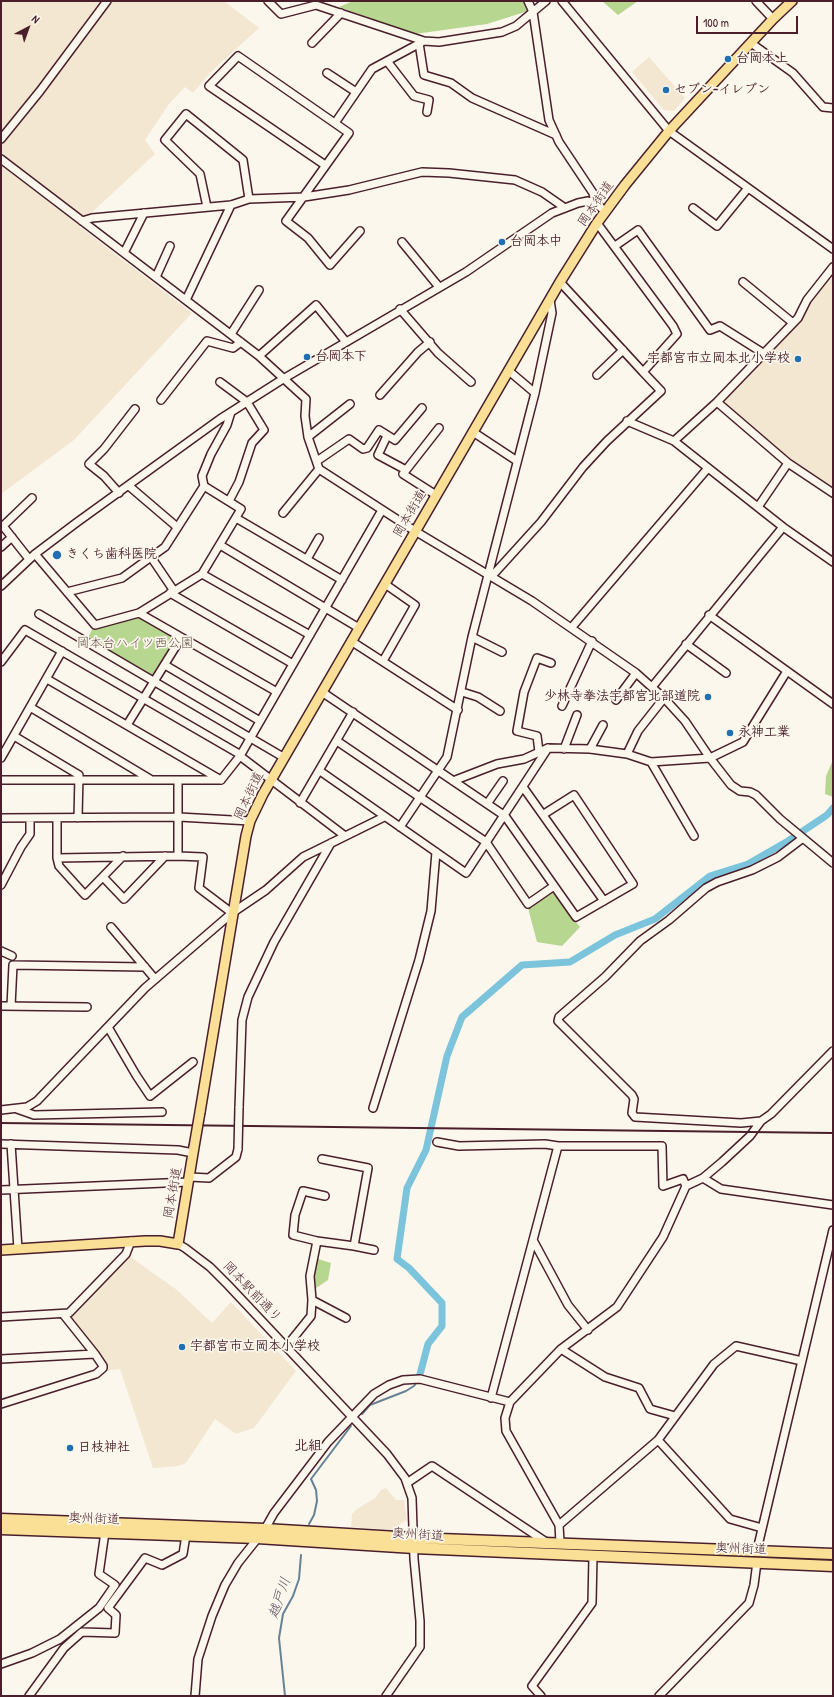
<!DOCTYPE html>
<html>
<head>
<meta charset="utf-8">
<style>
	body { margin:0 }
	#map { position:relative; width:834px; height:1697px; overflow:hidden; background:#fbf7ec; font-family:"Patrick Hand",sans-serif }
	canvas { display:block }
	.frame { position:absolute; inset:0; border:2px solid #4a1f2b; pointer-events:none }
	.north { position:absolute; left:8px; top:8px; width:40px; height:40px; -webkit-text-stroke:3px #fbf7ec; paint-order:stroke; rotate:41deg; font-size:11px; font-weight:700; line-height:16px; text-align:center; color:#4a1f2b }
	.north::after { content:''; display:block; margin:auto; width:14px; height:18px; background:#4a1f2b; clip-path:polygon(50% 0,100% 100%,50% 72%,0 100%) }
	.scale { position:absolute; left:696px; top:16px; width:102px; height:18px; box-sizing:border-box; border:2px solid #4a1f2b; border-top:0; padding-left:5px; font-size:12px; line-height:14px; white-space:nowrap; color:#4a1f2b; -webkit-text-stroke:3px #fbf7ec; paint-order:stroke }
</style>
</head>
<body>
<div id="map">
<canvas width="834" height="1697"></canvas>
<div class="frame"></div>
<div class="north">N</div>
<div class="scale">100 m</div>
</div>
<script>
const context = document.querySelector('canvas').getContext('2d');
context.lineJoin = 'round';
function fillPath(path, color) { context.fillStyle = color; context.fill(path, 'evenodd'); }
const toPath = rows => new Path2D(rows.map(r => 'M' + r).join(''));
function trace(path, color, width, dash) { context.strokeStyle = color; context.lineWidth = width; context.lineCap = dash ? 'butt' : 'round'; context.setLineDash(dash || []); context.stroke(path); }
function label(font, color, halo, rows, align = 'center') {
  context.font = font + ' "Patrick Hand","Klee One",sans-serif'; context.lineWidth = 3.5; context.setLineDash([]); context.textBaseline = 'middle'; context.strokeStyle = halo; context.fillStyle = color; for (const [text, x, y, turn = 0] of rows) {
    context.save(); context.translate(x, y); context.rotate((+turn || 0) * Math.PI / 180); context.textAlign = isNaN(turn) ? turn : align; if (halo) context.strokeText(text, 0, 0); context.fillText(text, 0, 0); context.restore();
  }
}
fillPath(toPath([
	[1,1,224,1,259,28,212,71,193,93,185,87,169,104,145,140,155,154,88,216,80,227,192,313,74,440,1,494],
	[649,57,685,98,674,111,664,110,632,72],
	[833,273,833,487,779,451,724,405,724,400,802,319,810,301],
	[129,1256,177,1290,212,1323,231,1302,296,1371,254,1428,236,1434,215,1419,186,1463,178,1466,153,1468,120,1369,106,1371,105,1364,70,1319,71,1315],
	[386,1488,396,1500,404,1500,407,1520,391,1530,351,1527,352,1514,357,1509,375,1498,381,1490]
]), '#f4e7d2');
fillPath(toPath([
	[353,1,524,1,528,11,487,24,415,34,339,7],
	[602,1,638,1,618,15],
	[137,616,176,639,151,682,85,643,93,628],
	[833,760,833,797,825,794,826,776],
	[552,891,580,927,562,946,537,942,528,908],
	[318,1259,331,1263,328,1280,316,1288,314,1273]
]), '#b7d68f');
trace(toPath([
	[362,1414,370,1405,406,1391,414,1386,417,1382],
	[309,1524,314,1515,317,1501,316,1490,311,1479,351,1426],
	[285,1696,279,1638,283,1614,293,1596,299,1579,301,1555]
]), '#678295', 2);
trace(toPath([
	[419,1378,428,1344,442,1326,442,1303,409,1268,397,1259,407,1188,426,1150,447,1056,462,1017,522,965,570,962,615,935,655,919,710,876,748,864,788,841,827,815,833,808]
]), '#7bc4db', 7);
const minor = toPath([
	[268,1,281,14,316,5,424,41],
	[528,1,533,12,549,120,559,142,593,193,595,203],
	[562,1,669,131,833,249],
	[756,1,773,19],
	[312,43,341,13],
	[419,43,424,75,451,83,472,98,556,135],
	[751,43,793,73,823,107,833,108],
	[387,61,414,96,429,100,427,112],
	[327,73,356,92],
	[335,123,372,69,424,41,439,42,502,32,516,26,546,1],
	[1,139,40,91,107,1],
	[1,159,259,356,306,399,305,416,308,437,319,469,415,531,532,601,636,673,664,698,685,721,710,758,731,785,740,791,750,792,756,795,780,819,833,863],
	[325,165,209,86,238,56,349,133,286,221,308,238,330,265,360,231],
	[207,207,200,174,165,140,186,114,243,160,249,199],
	[693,208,717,226,748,188],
	[82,221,92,218,231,205,249,199,304,197,349,190,422,172,449,173,515,180,542,192,565,208],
	[402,242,439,287],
	[615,246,638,230,710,330,720,326,763,353],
	[124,253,144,213],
	[156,277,170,246],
	[560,282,643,372],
	[743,282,793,323],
	[186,300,231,205],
	[400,309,438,353,471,382],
	[231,334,259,290],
	[259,356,316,305,346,342],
	[509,371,535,393],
	[597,375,623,350],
	[220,382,247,402,264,430,252,443,239,482,229,501],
	[380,395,418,352,430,342],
	[161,400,207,341,233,348,241,342],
	[717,402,788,463,833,493],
	[627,421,674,441,783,527,652,687],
	[473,432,517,461],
	[387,436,378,455,406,470],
	[308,437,350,404],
	[674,441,717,402,798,318,807,300,833,267],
	[317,461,349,439,363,449,367,448,379,430,395,440,422,408],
	[129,486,177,527],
	[204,486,202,476,211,454,227,425,231,412],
	[119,493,104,476,89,464,104,449,135,409],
	[436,495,403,474,439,428],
	[758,507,788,463],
	[283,513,319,469],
	[236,518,342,580],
	[783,527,833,562],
	[220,545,359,628],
	[1,547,12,537],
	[35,554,95,625,139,613,202,574,241,509,204,486,165,547,151,557,122,578,67,592],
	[151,557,174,591],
	[29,559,3,526,32,498],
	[307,559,319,538],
	[202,574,310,635],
	[492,576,541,522,583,467,607,441,661,391,643,372,677,334,673,326,597,223],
	[1,586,35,554,76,523,220,419,283,379,466,272,552,213,578,203,588,201,595,203,605,211],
	[170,593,293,664],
	[139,613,277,692],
	[39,614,283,757],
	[709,615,833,704],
	[572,627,708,468],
	[472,637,502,652],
	[351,641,458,710],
	[686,644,726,673],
	[383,661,415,605,385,584],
	[1,662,25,630,241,755],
	[165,665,260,721],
	[47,679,221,780],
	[322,692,505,816,576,917,633,884,574,795,544,814],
	[462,692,478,697,500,711],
	[616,700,636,673],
	[562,706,592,641],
	[30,707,150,779],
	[127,725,181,638],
	[14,736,79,775,78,818],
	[337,741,486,842,528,904,554,886],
	[564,749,577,715],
	[590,749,603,725],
	[539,752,537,736,517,731,524,692,537,658,551,663],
	[627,754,638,731,664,698],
	[240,756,345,836],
	[1,758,62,651],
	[651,762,694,836],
	[320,771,466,873,548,748],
	[1,780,221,780],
	[221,780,240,756,382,510],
	[453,781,497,764,524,759,548,748,590,749,627,754,651,762,710,758,743,742,787,671],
	[523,787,604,901],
	[300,803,353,712],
	[487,804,503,781],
	[1,818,179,817,250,821],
	[57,818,57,858,59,866,85,895,123,856],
	[400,827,447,757,472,637,535,393,552,313,550,300],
	[803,838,778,857,752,870,717,882,706,888,669,920,640,941,605,977,559,1017,558,1021,632,1095,634,1099,632,1113,635,1117,741,1123,761,1121,771,1114,833,1051],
	[178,856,203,857,199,888,232,913],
	[57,858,178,856,178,780],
	[104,878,124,899,165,856],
	[1,885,21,847,30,834,30,818],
	[111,927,155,979],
	[1,951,12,956],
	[1,1006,87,1007],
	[11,1006,13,965,145,967],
	[108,1027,136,1075,150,1096,193,1062],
	[239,1108,242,1020,248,997,274,942,331,843],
	[373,1108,419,960,431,911,436,852],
	[17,1109,34,1115,162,1112],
	[1,1110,27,1107,37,1101,145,988,232,913,266,890,303,857,384,817],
	[437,1142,459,1146,545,1144,558,1146],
	[1,1144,178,1150,193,1153],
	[11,1144,18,1249],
	[190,1177,209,1178,236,1157,238,1149],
	[703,1178,721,1189,833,1205],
	[1,1190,188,1182],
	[533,1240,568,1305,588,1330],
	[317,1241,293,1235,295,1215,303,1191,325,1196],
	[178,1244,185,1248,210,1267,228,1285,387,1454,405,1478,412,1498,414,1559,420,1621,420,1647,386,1696],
	[354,1246,374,1250],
	[312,1300,346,1318],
	[1,1317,69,1313,126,1254,131,1241],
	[286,1347,311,1316,312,1300,310,1276,317,1241,354,1246,368,1168,322,1159],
	[561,1349,605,1377,639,1388,650,1409,675,1416],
	[1,1359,95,1354,63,1314],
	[491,1398,558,1146,662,1146,663,1186,683,1179,686,1186],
	[1,1404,96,1374,103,1368,103,1366,95,1354],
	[658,1440,730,1519,762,1528],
	[407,1483,432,1466,546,1542],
	[559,1525,658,1440,714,1364,736,1346,802,1361],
	[560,1542,559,1525,506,1431,505,1418,510,1402,561,1349,617,1307,663,1237,686,1186,703,1178,722,1162,750,1136,761,1121],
	[757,1550,833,1230],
	[1,1664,32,1653,60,1639,99,1608,115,1585,99,1574,105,1532],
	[29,1696,64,1648,82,1632,115,1633,116,1615,108,1608,145,1558,162,1565,183,1554,186,1535],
	[195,1696,198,1659,212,1616,225,1585,238,1563,265,1529,274,1513,328,1442,374,1394,389,1385,403,1380,420,1379,510,1402],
	[541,1696,532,1686,592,1603,593,1556],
	[659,1696,749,1603,754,1585,757,1562]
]);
const major = toPath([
	[200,1112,246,836,250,821,263,794,560,282,597,223,625,185,669,131,773,19,792,1],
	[1,1250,145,1241,160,1241,178,1244,194,1147]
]);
const highway = toPath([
	[1,1519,265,1529,414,1538,833,1554],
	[1,1529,257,1538,414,1548,833,1566]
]);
trace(minor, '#4a1f2b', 10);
trace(major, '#4a1f2b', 12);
trace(highway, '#4a1f2b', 13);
trace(minor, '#fbf7ec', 7);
trace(major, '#fadf96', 9);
trace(highway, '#fadf96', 10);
trace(toPath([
	[1,1123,833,1133]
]), '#4a1f2b', 2);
const minorBridge = toPath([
	[238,1149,239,1108]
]);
const majorBridge = toPath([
	[194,1147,200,1112]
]);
trace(minorBridge, '#4a1f2b', 10, []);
trace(majorBridge, '#4a1f2b', 12, []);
trace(minorBridge, '#fbf7ec', 7);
trace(majorBridge, '#fadf96', 9);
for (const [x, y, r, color] of [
	[728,59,4,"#1f6fb2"],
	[666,90,4,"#1f6fb2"],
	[502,242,4,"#1f6fb2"],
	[307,357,4,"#1f6fb2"],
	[798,359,4,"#1f6fb2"],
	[57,555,5,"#1f6fb2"],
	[708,697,4,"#1f6fb2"],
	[730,733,4,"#1f6fb2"],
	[182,1347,4,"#1f6fb2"],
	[70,1448,4,"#1f6fb2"]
]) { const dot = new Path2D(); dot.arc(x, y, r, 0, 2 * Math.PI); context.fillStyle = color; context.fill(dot); trace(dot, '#fbf7ec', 1.5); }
label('bold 13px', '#4a1f2b', '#fbf7ec', [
	["台岡本上",736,59],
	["セブン-イレブン",674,90],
	["台岡本中",510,242],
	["台岡本下",315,357],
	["宇都宮市立岡本北小学校",790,359,"right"],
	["きくち歯科医院",66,555],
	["少林寺拳法宇都宮北部道院",700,697,"right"],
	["永神工業",738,733],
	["宇都宮市立岡本小学校",190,1347],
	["日枝神社",78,1448]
], 'left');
label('13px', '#4a1f2b', '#fbf7ec', [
	["岡本街道",596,204,-55],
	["岡本街道",410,514,-60],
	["岡本街道",249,796,-65],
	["岡本街道",173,1193,-80],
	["岡本駅前通り",252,1292,46],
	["奥州街道",94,1519,2],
	["奥州街道",418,1535,3],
	["奥州街道",741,1549,2]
]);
label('13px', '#654d44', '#fbf7ec', [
	["岡本台ハイツ西公園",135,644]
]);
label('bold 14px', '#4a1f2b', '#fbf7ec', [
	["北組",308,1446]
]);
label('italic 14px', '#595160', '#fbf7ec', [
	["越戸川",280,1598,-71]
]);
</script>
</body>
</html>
